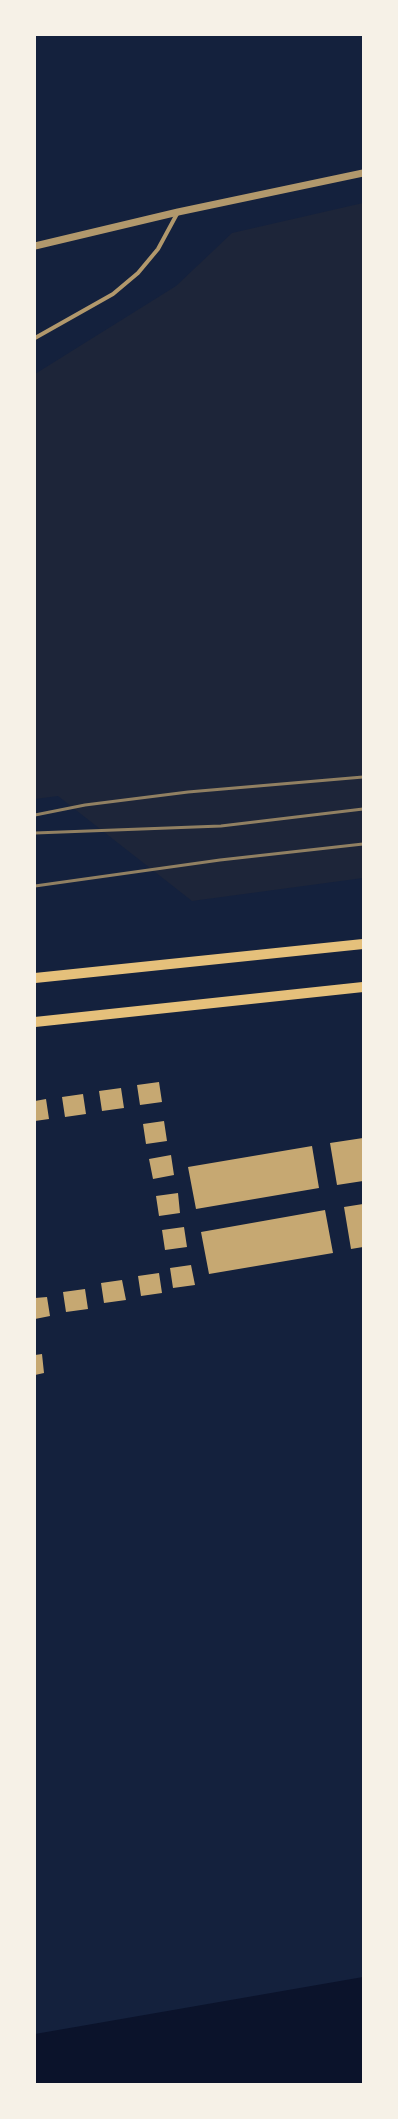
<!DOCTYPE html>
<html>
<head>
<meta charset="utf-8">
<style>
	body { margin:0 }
	#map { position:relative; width:398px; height:2119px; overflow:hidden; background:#14213d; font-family:"Fira Sans Condensed",sans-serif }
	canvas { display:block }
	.frame { position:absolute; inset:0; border:36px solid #f6f1e7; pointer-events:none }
</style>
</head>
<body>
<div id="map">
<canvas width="398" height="2119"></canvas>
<div class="frame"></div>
</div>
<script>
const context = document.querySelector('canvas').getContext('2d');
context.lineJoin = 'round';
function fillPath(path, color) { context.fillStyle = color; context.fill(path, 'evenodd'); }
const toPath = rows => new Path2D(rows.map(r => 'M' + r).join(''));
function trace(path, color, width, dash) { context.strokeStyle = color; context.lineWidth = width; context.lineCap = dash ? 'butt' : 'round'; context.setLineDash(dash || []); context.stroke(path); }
fillPath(toPath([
	[363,203,363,878,192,901,58,796,35,799,35,374,176,286,232,233]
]), '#1d2539');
fillPath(toPath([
	[363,1977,363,2084,35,2084,35,2034]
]), '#0b132b');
fillPath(toPath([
	[159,1082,162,1102,140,1105,137,1085],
	[121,1088,124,1108,102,1111,99,1091],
	[83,1094,86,1114,65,1117,62,1097],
	[46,1099,49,1119,35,1121,35,1101],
	[164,1121,167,1141,146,1144,143,1124],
	[363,1138,363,1181,337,1185,330,1143],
	[312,1146,319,1188,196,1209,188,1167],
	[171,1155,174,1175,153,1179,149,1159],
	[178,1193,180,1213,159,1216,156,1196],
	[363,1204,363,1247,351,1249,344,1207],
	[325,1210,333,1253,209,1274,201,1232],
	[184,1227,187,1247,165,1250,162,1230],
	[191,1265,195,1285,173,1288,170,1268],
	[159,1273,162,1293,141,1296,138,1276],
	[122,1280,126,1300,104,1303,101,1283],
	[85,1289,88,1309,66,1312,63,1292],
	[47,1297,50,1316,35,1319,35,1298],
	[42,1354,44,1373,35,1375,35,1355]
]), '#c6a872');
trace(toPath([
	[35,338,113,294,138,273,158,249,178,212]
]), '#b1986c', 4);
trace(toPath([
	[35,246,178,212,363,173]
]), '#b1986c', 7);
trace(toPath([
	[35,978,363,944],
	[35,1022,363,987]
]), '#e5c07b', 10);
trace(toPath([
	[35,815,85,805,188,792,363,777],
	[35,833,221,826,363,809],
	[35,886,220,860,363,844]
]), '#918062', 3);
</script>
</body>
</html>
